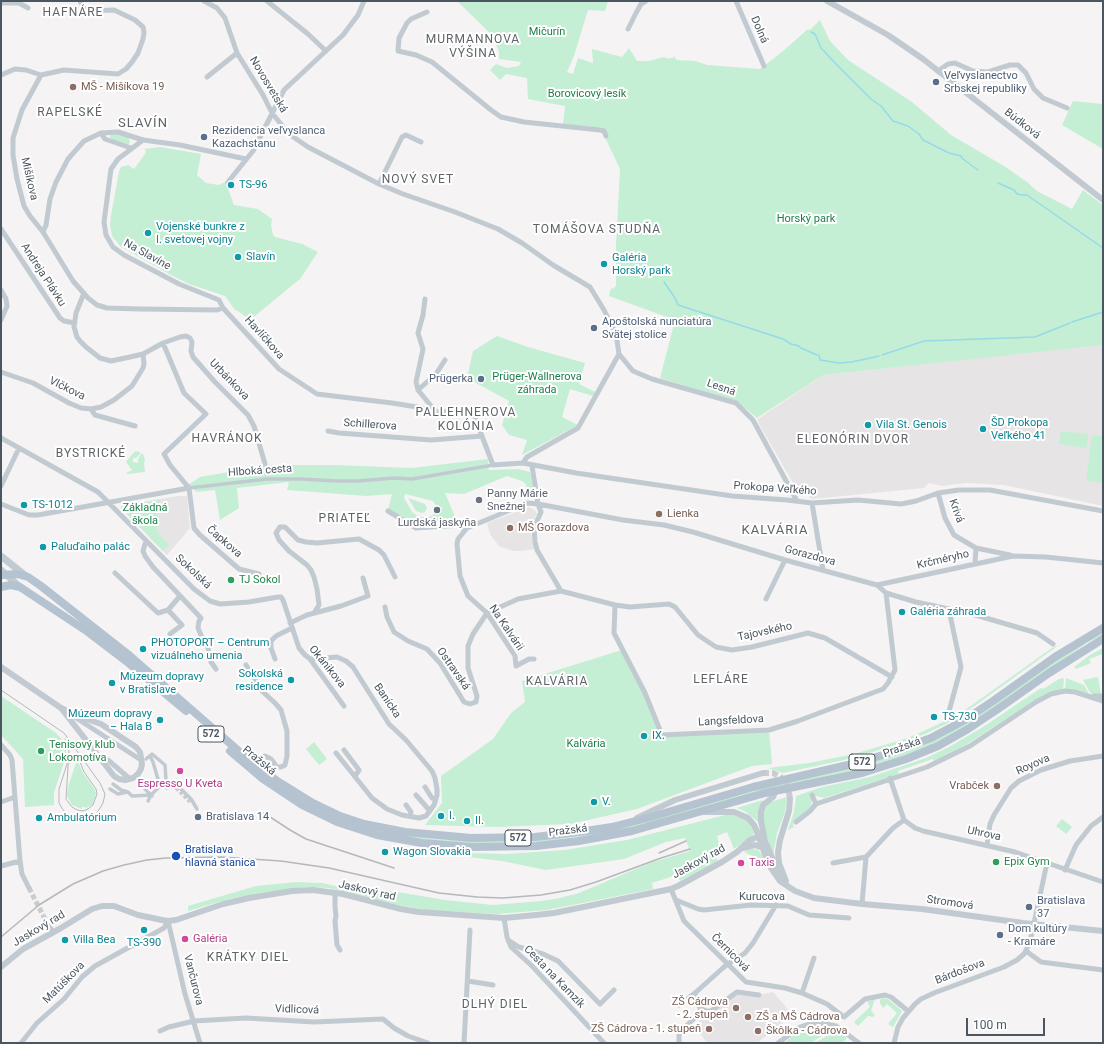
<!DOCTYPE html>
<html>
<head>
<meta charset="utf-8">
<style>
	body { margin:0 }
	#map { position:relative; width:1104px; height:1044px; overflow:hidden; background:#f5f3f3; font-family:Roboto,sans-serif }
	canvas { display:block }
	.frame { position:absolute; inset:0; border:2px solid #4b5760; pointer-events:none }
	.scale { position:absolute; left:966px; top:1018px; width:79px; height:18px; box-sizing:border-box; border:2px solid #4b5760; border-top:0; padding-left:5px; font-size:12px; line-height:14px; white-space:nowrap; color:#4b5760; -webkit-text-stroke:3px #fff; paint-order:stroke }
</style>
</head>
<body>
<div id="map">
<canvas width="1104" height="1044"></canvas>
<div class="frame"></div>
<div class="scale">100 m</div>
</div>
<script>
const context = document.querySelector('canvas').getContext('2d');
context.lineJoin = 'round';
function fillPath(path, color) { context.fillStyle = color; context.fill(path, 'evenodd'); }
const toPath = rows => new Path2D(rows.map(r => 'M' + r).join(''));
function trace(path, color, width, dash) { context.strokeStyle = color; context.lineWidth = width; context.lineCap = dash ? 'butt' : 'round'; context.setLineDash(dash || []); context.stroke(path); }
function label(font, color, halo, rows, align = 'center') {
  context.font = font + ' Roboto,sans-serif'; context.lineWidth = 4; context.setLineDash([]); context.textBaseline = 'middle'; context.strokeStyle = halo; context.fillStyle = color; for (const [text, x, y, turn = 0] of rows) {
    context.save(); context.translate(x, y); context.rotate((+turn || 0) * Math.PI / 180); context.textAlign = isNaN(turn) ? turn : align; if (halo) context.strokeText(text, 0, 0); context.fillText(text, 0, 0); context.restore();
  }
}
fillPath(toPath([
	[1103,344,1103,506,1004,485,966,483,942,486,929,483,924,488,812,499,809,496,809,493,804,491,802,493,799,492,797,490,758,422,758,419,823,375],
	[178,496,187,496,190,528,167,555,150,538,157,532,158,509,160,508,160,499],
	[529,507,535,510,537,514,534,522,531,534,534,549,522,551,513,551,499,546,490,534,487,523],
	[737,992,759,995,773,992,793,1015,757,1043,707,1043,694,1025]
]), '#e6e4e5');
fillPath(toPath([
	[457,1,608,1,605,11,588,10,574,56,567,72,573,74,578,58,593,63,592,49,622,57,629,48,637,61,649,61,664,57,669,59,669,58,673,58,673,56,677,60,695,61,707,65,760,69,782,52,808,29,810,30,820,20,830,41,848,60,912,102,951,135,1004,166,1027,182,1037,191,1072,209,1083,190,1103,205,1103,345,823,375,757,418,744,407,732,400,660,378,675,320,609,296,611,288,613,289,616,286,616,245,620,169,603,133,603,128,563,124,565,108,565,106,528,99,527,78,506,74,500,80,490,70,496,64,507,68,519,66,521,62,499,59,499,52,493,36],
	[1073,101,1103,104,1103,149,1062,125],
	[110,134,119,134,128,137,130,141,129,144,124,144,110,138],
	[160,147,201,154,197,175,206,183,219,185,227,181,230,183,227,186,234,205,258,209,272,219,271,225,273,235,275,237,302,244,318,252,300,279,250,320,238,311,235,310,225,296,189,284,171,275,127,250,120,246,112,236,110,225,111,215,119,172,121,167,128,165,134,169,145,154,146,151,144,149],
	[497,336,528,347,585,363,579,384,595,392,593,396,570,389,562,417,578,425,522,455,527,440,509,435,502,425,509,401,467,378,473,351],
	[1061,431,1088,434,1087,448,1059,444],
	[1092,435,1103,436,1103,483,1086,481],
	[137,451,141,453,136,458,133,458,133,462,138,463,138,459,142,453,144,456,145,461,144,463,145,472,127,474,126,473,132,470,126,462,134,452],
	[488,459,489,470,518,469,530,472,534,493,534,497,531,499,531,495,528,492,526,484,522,481,507,476,464,494,445,493,458,524,416,527,388,510,392,494,366,496,287,490,289,482,237,488,239,508,220,520,215,490,197,492,188,485,200,477,268,465,333,465,412,468],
	[405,494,433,501,440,511,429,517,422,517,418,516,412,512,404,498],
	[408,498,425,504,427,508,425,512,422,513,416,511],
	[160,499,160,509,158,509,157,532,169,545,163,551,121,508,121,506],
	[1103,632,1103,635,1087,643,969,725,936,743,879,765,635,827,600,834,538,842,474,844,434,841,397,835,397,834,435,839,474,841,504,842,565,837,893,756,939,738,1057,660],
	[1059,645,973,707,946,724,925,734,886,748,844,760,783,773,768,768,809,763,854,754,908,738,939,724,965,710,1052,648],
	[1103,648,1103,654,1089,659,1091,663,1076,669,1074,667,1090,655],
	[622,650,645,693,662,735,769,730,772,764,752,766,637,809,570,824,497,827,425,825,442,803,441,776,493,739,511,713,525,702,522,681],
	[1098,677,1101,694,1091,694,1083,680],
	[1063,678,1064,680,1063,690,1037,699,969,743,935,762,933,759,898,771,899,774,824,798,812,795,811,809,794,821,793,825,794,827,788,830,794,812,796,796,822,787,870,777,926,758,949,747,983,727,1041,688,1043,689,1059,679],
	[1066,678,1084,685,1089,694,1078,690,1065,689],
	[1,696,56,733,64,742,66,748,66,756,54,793,54,805,25,807,23,759,1,735],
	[314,742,327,759,319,765,306,749],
	[77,760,83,773,94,788,96,793,95,799,92,805,86,808,85,807,82,807,82,809,72,805,67,796,68,787],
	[787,797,785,812,777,833,773,855,764,828,764,808,770,802],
	[763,800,758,822,746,812,737,808],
	[725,815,733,815,743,818,750,823,754,833,753,835,734,849,727,832,717,836,720,848,715,856,718,861,680,881,677,875,652,883,653,889,547,910,496,914,425,910,393,904,347,892,328,888,306,887,260,893,229,899,188,911,188,906,256,886,297,882,322,883,349,889,350,884,445,900,493,905,541,901,560,898,579,893,650,863,690,851,685,838,666,842,624,859,546,870,502,861,428,852,428,850,464,853,506,854,564,850,627,840],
	[1062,819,1072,827,1066,834,1056,826],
	[749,849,754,849,758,850,763,855,766,863,761,866,753,856,744,852],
	[883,998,888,999,902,1011,893,1027,888,1024,897,1013,887,1004,883,1008,880,1003,880,1000],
	[875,999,871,1011,875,1015,873,1017,868,1016,858,1026,854,1022,870,1007,867,1002],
	[821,1027,832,1029,811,1043,784,1043,799,1031,810,1028],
	[837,1030,846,1037,846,1040,841,1043,815,1043]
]), '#c5efd4');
trace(toPath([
	[811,32,815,34,821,48,836,64,871,99,881,106,893,121,908,126,919,134,923,140,949,153,961,156,963,159,978,170],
	[998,183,1014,190,1017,194,1023,195,1027,195,1103,248],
	[664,282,675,298,678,305,783,339,791,344,799,346,801,348,817,355],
	[1072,322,1103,312],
	[819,355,820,360,839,363,852,362,879,356],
	[882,355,924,341,1035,337,1070,323]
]), '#95dae9', 1.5);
trace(toPath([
	[176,788,190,802]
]), '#caccce', 3.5, [3.5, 2]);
trace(toPath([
	[29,888,46,921]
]), '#caccce', 5, [5, 2.5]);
trace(toPath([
	[763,773,773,773,782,778,788,787,790,799]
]), '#caccce', 6, [6, 3]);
trace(toPath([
	[189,488,267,479,300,479,336,481,358,481,394,478,412,479,493,465],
	[150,756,153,762,160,786],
	[146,759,152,754,165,765,166,780,176,788],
	[171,782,178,786,191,799,197,809],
	[113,784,121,790,128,792,132,796,151,795,166,780,167,788],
	[142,786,152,796],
	[110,789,118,794,127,792],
	[148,801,151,795]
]), '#c2cad1', 3.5);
trace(toPath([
	[80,1,84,8,89,11,114,10,135,20,143,27,144,32,143,39,138,53,132,62,126,69,118,74,64,70,41,75,22,110,13,138,13,155,17,179,24,206,30,216,43,232,73,281,88,298,97,305,107,308,140,309,217,310,223,308],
	[204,1,217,8,225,18,237,53,263,95,272,113,289,134,308,147,379,184,403,194,455,212,498,229,522,243,553,265,590,287,604,310,616,334,619,354,578,428,527,457,523,463],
	[267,1,308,34,326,51],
	[736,1,764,66],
	[1,3,19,3,28,8],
	[427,12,411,19,407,23,399,38,398,51,416,55,432,62,491,110,501,117,524,122,600,130,604,131,606,136],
	[628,29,636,13,641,4,646,1],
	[938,71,948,64,955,63,973,71,988,72,1010,65,1018,65,1026,73,1034,89,1043,98,1067,108],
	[1,75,15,69,26,70,41,75],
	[207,77,237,53],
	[101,133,105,139,131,148],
	[143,140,118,159,111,169,104,222,106,235,113,247,124,255,179,284,219,300,223,308,279,369,317,394,392,403,417,407,436,412,469,411,474,415,493,465,523,463,576,473,732,496,787,500,812,503,858,500,901,504,916,501,938,493,959,490,990,490,1103,511],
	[228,182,253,151,284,90,343,35,358,15,364,1],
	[379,184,402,137,406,135,421,142],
	[1,229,60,318,64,321,75,323],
	[43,232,46,225,50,199,56,182,68,159,84,141,101,133,118,132,143,140,180,145,246,159],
	[1,290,6,299,7,306,1,320],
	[84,293,76,313,74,327,77,337,80,341,86,347,100,358,111,361,130,357,143,354,163,343,180,337,186,336,190,338,192,342,191,351,193,357,215,382,248,415,254,426,265,464],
	[425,299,423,315,418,333,423,349,416,382,418,390,436,412],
	[163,343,184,393,206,414,164,454,170,465,189,488],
	[619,354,633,371,652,379,736,403,753,420,797,501],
	[1,372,33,383,69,403,81,408,91,409,101,407,114,400,132,386,143,368,144,364,143,354],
	[418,390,436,374,445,360],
	[91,409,95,415,135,426],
	[328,431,339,433,431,440,482,436],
	[1,438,98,492,194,589,210,601,220,604,249,602,278,597,281,597,283,600,299,648,305,655,310,659,344,706],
	[532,466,538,504,541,512,534,528,535,542,537,550,561,591],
	[1,486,19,448],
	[189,488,194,528,200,535,239,569,259,574],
	[938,493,945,518,954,535,976,548,1010,555],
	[812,503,823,570],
	[1,504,29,515,38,515,189,488],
	[388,511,416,528,460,525,464,530],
	[147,542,145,544,143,551,145,556,153,567,201,618,199,621,198,628,203,640,208,648,211,662,216,669],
	[975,563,976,548],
	[115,573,158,613,168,610,180,596],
	[877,585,1013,556,1046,557,1103,563],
	[766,599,785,560],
	[615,605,614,633,645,693,662,735,769,730,798,721,883,689,888,683,895,670,886,593],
	[385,607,387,617,394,632,408,641,427,649,440,663,464,702,470,704,476,702,477,696,468,668,468,646,473,634,487,613],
	[168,610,182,625,170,634],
	[314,613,319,605,317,589,314,577,311,570,307,565,289,551,279,540,276,533,280,527,285,527,298,540,306,542,317,543,359,539,379,550,384,555,395,577],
	[487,613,518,599,561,591,615,605,630,607,669,604,675,607,698,635,716,647,732,650,752,647,808,633,825,638,892,677],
	[290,623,307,615,341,606,368,596,363,578],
	[275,659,271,648,271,641,276,636,292,628],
	[310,659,337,657,346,661,353,667,389,724,406,740,432,771,435,778,437,789,437,795,434,805,426,816,419,818,402,815,387,809,372,798,336,753],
	[534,659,529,659,516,666,515,656,487,613,468,596,460,576,457,544,458,539,467,528,527,503,538,504,623,520,664,525,693,532,785,560,877,585,886,593,916,602,972,614,1037,633,1053,644],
	[246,665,262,691,275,703,281,710,287,731,287,756,285,765,281,767,277,767,271,759,265,756,262,757,256,765],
	[1094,696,1103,696],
	[70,714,141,760],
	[947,719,961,667,949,610],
	[1,745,10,755,12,760,20,861,22,874,29,888],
	[344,750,359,770,355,776],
	[99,756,108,760,130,779],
	[890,778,904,820,915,828,923,831,1015,852,1103,882],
	[425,787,432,798,436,799],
	[416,795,430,811],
	[812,795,816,804],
	[1,802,15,797],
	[406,805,411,812,410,816],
	[796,822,810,811,816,804,927,767,970,746,1036,702,1051,694,1065,691,1075,692,1103,701],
	[987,845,990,824,994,815,1011,788,1019,781,1041,770,1070,761,1103,756],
	[833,863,866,857],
	[1,866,20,861],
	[1065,870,1076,845,1091,826,1103,817],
	[671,889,684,921,746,982,785,988,802,993,827,1004,844,1017,865,999,885,995,891,997,908,1011],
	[335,893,335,907,336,916,335,921,337,945,340,950],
	[676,900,698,909,704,910,751,905,788,906,809,915,849,918],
	[862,904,866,857,893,828,904,820],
	[504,918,507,937,511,947,532,966,604,1043],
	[46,921,53,932],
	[168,921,185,994,200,1043],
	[508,940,519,947,543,954,558,961,600,1004,614,990],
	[1026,951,1041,962,1103,970],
	[731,962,745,953,753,943,776,905],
	[468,981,493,985],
	[695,993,724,967],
	[802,993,814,958],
	[679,1005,695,993,696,1000,700,1008,706,1011,711,1011,737,992,759,995],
	[160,1031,169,1027,194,1021,246,1018,314,1022,383,1019,394,1028,408,1036,428,1043],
	[21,1043,37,1023,64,999,82,977,95,966,164,928,168,921],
	[464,1043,470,930],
	[679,1043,679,1035,683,1029,699,1014,701,1011,700,1008],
	[778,1043,800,1027,809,1024,821,1023,836,1026,859,1043],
	[894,1043,898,1027,903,1018,915,1004,921,999,934,993,1004,967,1017,960,1024,954,1030,942,1047,863]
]), '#c2cad1', 5);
trace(toPath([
	[827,1,888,35,923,59,1103,200],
	[1,667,61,708,81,717,101,724,136,747,140,752,142,764,141,769,138,774,133,778,125,780,119,779,114,776,61,708],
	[776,790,773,797,763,805,761,812,761,821,765,841,780,876],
	[705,812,734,812,748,818,754,825,757,832,769,865,780,881,795,891,814,898,862,904,922,909,1023,923,1103,931],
	[637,818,675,800,763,773],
	[743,848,755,845,763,848],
	[786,881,779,863,778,852,780,840,789,811,790,799],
	[1,967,23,949,61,928,92,909,102,906,114,906,138,915,162,920,168,921,176,920,223,904,249,898,292,891,313,890,343,894,401,909,419,912,504,918,536,915,554,913,671,889,678,886,722,862,737,852,750,840,759,836]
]), '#c2cad1', 6);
trace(toPath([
	[1,556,26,576],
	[1,570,20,587]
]), '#c0cad3', 7);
trace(toPath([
	[1,575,17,574,28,577,41,586,130,656,241,753,277,781,311,802,340,816,364,824,405,832,471,838,535,837,579,832,612,827,651,817,753,787,848,765,890,753,931,738,963,721,993,701,1055,657,1103,628],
	[1,587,11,585,20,587,88,632,126,661,186,711],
	[230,751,263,779,302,805,337,822,377,835,422,843,471,847,536,846,579,841,632,831,765,793,862,773,906,759,938,746,968,729,998,709,1049,673,1103,639]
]), '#b4c3cf', 8);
trace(toPath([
	[1,690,64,733,100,783,105,794,103,803,97,813,88,817,80,818,69,815,63,810,59,803,59,789,69,758],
	[65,739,69,751,66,799,72,807,77,810,83,811,88,809,93,805,97,794,96,789,84,772,78,757]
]), '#b5b8bc', 1);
trace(toPath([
	[264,813,290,830,306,839,394,868],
	[659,853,686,841],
	[1,937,39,905,73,884,103,871,124,865,147,860,166,858,221,857,281,861,329,868,439,893,477,897,503,898,541,895,570,890,596,882,661,858,690,849]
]), '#b5b8bc', 1.5);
trace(toPath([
	[724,967,731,962]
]), '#c2cad1', 5);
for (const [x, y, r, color] of [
	[936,82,4,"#5c6f8a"],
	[73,87,4,"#8d6e63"],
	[204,137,4,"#5c6f8a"],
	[231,185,4,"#0f9aa8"],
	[148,233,4,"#0f9aa8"],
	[238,257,4,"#0f9aa8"],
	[604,264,4,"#0f9aa8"],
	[594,328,4,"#5c6f8a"],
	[481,379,4,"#5c6f8a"],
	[868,425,4,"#0f9aa8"],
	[983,429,4,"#0f9aa8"],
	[479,500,4,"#6b7280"],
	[24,505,4,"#0f9aa8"],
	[437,510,4,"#6b7280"],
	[659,514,4,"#8d6e63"],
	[510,528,4,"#8d6e63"],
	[43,547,4,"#0f9aa8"],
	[231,580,4,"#2e9e5b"],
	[902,612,4,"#0f9aa8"],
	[143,649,4,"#0f9aa8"],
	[291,680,4,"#0f9aa8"],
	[112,683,4,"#0f9aa8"],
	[934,717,4,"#0f9aa8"],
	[160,720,4,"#0f9aa8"],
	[644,736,4,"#0f9aa8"],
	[41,751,4,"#2e9e5b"],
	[180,771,4,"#d1479c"],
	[997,786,4,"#8d6e63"],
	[594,802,4,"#0f9aa8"],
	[441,816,4,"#0f9aa8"],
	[198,817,4,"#5c6f8a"],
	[39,818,4,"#0f9aa8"],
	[467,821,4,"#0f9aa8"],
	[385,852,4,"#0f9aa8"],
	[176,856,5,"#1a4fb4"],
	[996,862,4,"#2e9e5b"],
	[741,863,4,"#d1479c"],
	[1029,907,4,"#5c6f8a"],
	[144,930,4,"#0f9aa8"],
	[1000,935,4,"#5c6f8a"],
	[185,939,4,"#d1479c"],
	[65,940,4,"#0f9aa8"],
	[736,1008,4,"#8d6e63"],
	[748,1017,4,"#8d6e63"],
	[709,1029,4,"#8d6e63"],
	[758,1031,4,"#8d6e63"]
]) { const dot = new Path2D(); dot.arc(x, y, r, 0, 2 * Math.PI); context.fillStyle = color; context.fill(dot); trace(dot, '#fff', 1.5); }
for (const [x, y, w] of [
	[211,734,26],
	[862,762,26],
	[518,838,26]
]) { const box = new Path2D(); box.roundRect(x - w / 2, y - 8, w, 16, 3); context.fillStyle = '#fff'; context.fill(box); trace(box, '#4b5760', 1); }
label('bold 10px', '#4b5760', null, [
	["572",211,734],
	["572",862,762],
	["572",518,838]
]);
label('11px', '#4b5760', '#fff', [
	["Dolná",759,30,67],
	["Novosvetská",268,85,59],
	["Búdková",1022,124,38],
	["Mišíkova",29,179,77],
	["Na Slavíne",147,255,29],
	["Andreja Plávku",43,275,57],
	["Havlíčkova",264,338,48],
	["Urbánkova",229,380,46],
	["Lesná",721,388,19],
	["Vlčkova",67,389,26],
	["Schillerova",370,425,4],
	["Hlboká cesta",260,471,-4],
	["Prokopa Veľkého",775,489,4],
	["Krivá",956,511,70],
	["Čapkova",224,542,41],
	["Gorazdova",810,556,15],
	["Krčméryho",943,560,-13],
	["Sokolská",193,572,43],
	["Na Kalvárii",506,628,56],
	["Tajovského",765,632,-12],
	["Okánikova",327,667,51],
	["Ostravská",453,669,55],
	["Banícka",387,701,56],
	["Langsfeldova",731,721,-3],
	["Pražská",902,748,-21],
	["Pražská",259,761,39],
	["Royova",1033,765,-24],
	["Pražská",568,831,-7],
	["Uhrova",984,834,12],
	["Jaskový rad",699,862,-29],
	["Jaskový rad",367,891,13],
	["Kurucova",762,897],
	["Stromová",950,903,8],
	["Jaskový rad",39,929,-31],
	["Černicová",730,953,45],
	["Bárdošova",960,972,-21],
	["Cesta na Kamzík",554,977,46],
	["Vančurova",193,980,76],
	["Matúškova",64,983,-45],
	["Vidlicová",297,1010,2]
]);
label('11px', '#1d804b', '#fff', [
	["Mičurín",547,32],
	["Borovicový lesík",587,94],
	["Horský park",806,219],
	["Prüger-Wallnerova",537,377],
	["záhrada",537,390],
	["Základná",145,508],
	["škola",145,521],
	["Kalvária",586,744]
]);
label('11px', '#4e5e75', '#fff', [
	["Veľvyslanectvo",944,76],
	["Srbskej republiky",944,89],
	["Rezidencia veľvyslanca",212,131],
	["Kazachstanu",212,144],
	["Apoštolská nunciatúra",602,322],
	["Svätej stolice",602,335],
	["Prügerka",473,379,"right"],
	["Bratislava 14",206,817],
	["Bratislava",1037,901],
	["37",1037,914],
	["Dom kultúry",1008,929],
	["- Kramáre",1008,942]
], 'left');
label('11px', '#785e54', '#fff', [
	["MŠ - Mišíkova 19",81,87],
	["Lienka",667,514],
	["MŠ Gorazdova",518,528],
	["Vrabček",989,786,"right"],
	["ZŠ Cádrova",728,1002,"right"],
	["- 2. stupeň",728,1015,"right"],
	["ZŠ a MŠ Cádrova",756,1017],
	["ZŠ Cádrova - 1. stupeň",701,1029,"right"],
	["Škôlka - Cádrova",766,1031]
], 'left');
label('11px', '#0d838f', '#fff', [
	["TS-96",239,185],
	["Vojenské bunkre z",156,227],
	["I. svetovej vojny",156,240],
	["Slavín",246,257],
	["Galéria",612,258],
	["Horský park",612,271],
	["ŠD Prokopa",991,423],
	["Veľkého 41",991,436],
	["Vila St. Genois",876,425],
	["TS-1012",32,505],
	["Paluďaiho palác",51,547],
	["Galéria záhrada",910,612],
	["PHOTOPORT – Centrum",151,643],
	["vizuálneho umenia",151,656],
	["Sokolská",283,674,"right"],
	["residence",283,687,"right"],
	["Múzeum dopravy",120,677],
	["v Bratislave",120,690],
	["Múzeum dopravy",152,714,"right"],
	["– Hala B",152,727,"right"],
	["TS-730",942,717],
	["IX.",652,736],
	["V.",602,802],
	["I.",449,816],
	["Ambulatórium",47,818],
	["II.",475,821],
	["Wagon Slovakia",393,852],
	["Villa Bea",73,940],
	["TS-390",144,943,"center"]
], 'left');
label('11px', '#5b616d', '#fff', [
	["Panny Márie",487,494],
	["Snežnej",487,507],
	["Lurdská jaskyňa",437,523,"center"]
], 'left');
label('11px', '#27864d', '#fff', [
	["TJ Sokol",239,580],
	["Tenisový klub",49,745],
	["Lokomotíva",49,758],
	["Epix Gym",1004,862]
], 'left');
label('11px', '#b23c85', '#fff', [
	["Espresso U Kveta",180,784,"center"],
	["Taxis",749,863],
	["Galéria",193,939]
], 'left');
label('11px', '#164399', '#fff', [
	["Bratislava",185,850],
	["hlavná stanica",185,863]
], 'left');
context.letterSpacing = '1px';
label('12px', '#5f6367', '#fff', [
	["HAFNÁRE",73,13],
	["MURMANNOVA",473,40],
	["VÝŠINA",473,54],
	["RAPELSKÉ",70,113],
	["NOVÝ SVET",418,180],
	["TOMÁŠOVA STUDŇA",597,230],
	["PALLEHNEROVA",466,413],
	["KOLÓNIA",466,427],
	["HAVRÁNOK",227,439],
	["ELEONÓRIN DVOR",853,440],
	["BYSTRICKÉ",91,454],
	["PRIATEĽ",345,519],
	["LEFLÁRE",721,680],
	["KALVÁRIA",557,682],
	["KRÁTKY DIEL",248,958],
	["DLHÝ DIEL",495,1005]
]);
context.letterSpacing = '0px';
context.letterSpacing = '1px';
label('13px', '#5f6367', '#fff', [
	["SLAVÍN",143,124],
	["KALVÁRIA",775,531]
]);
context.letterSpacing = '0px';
</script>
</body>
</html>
